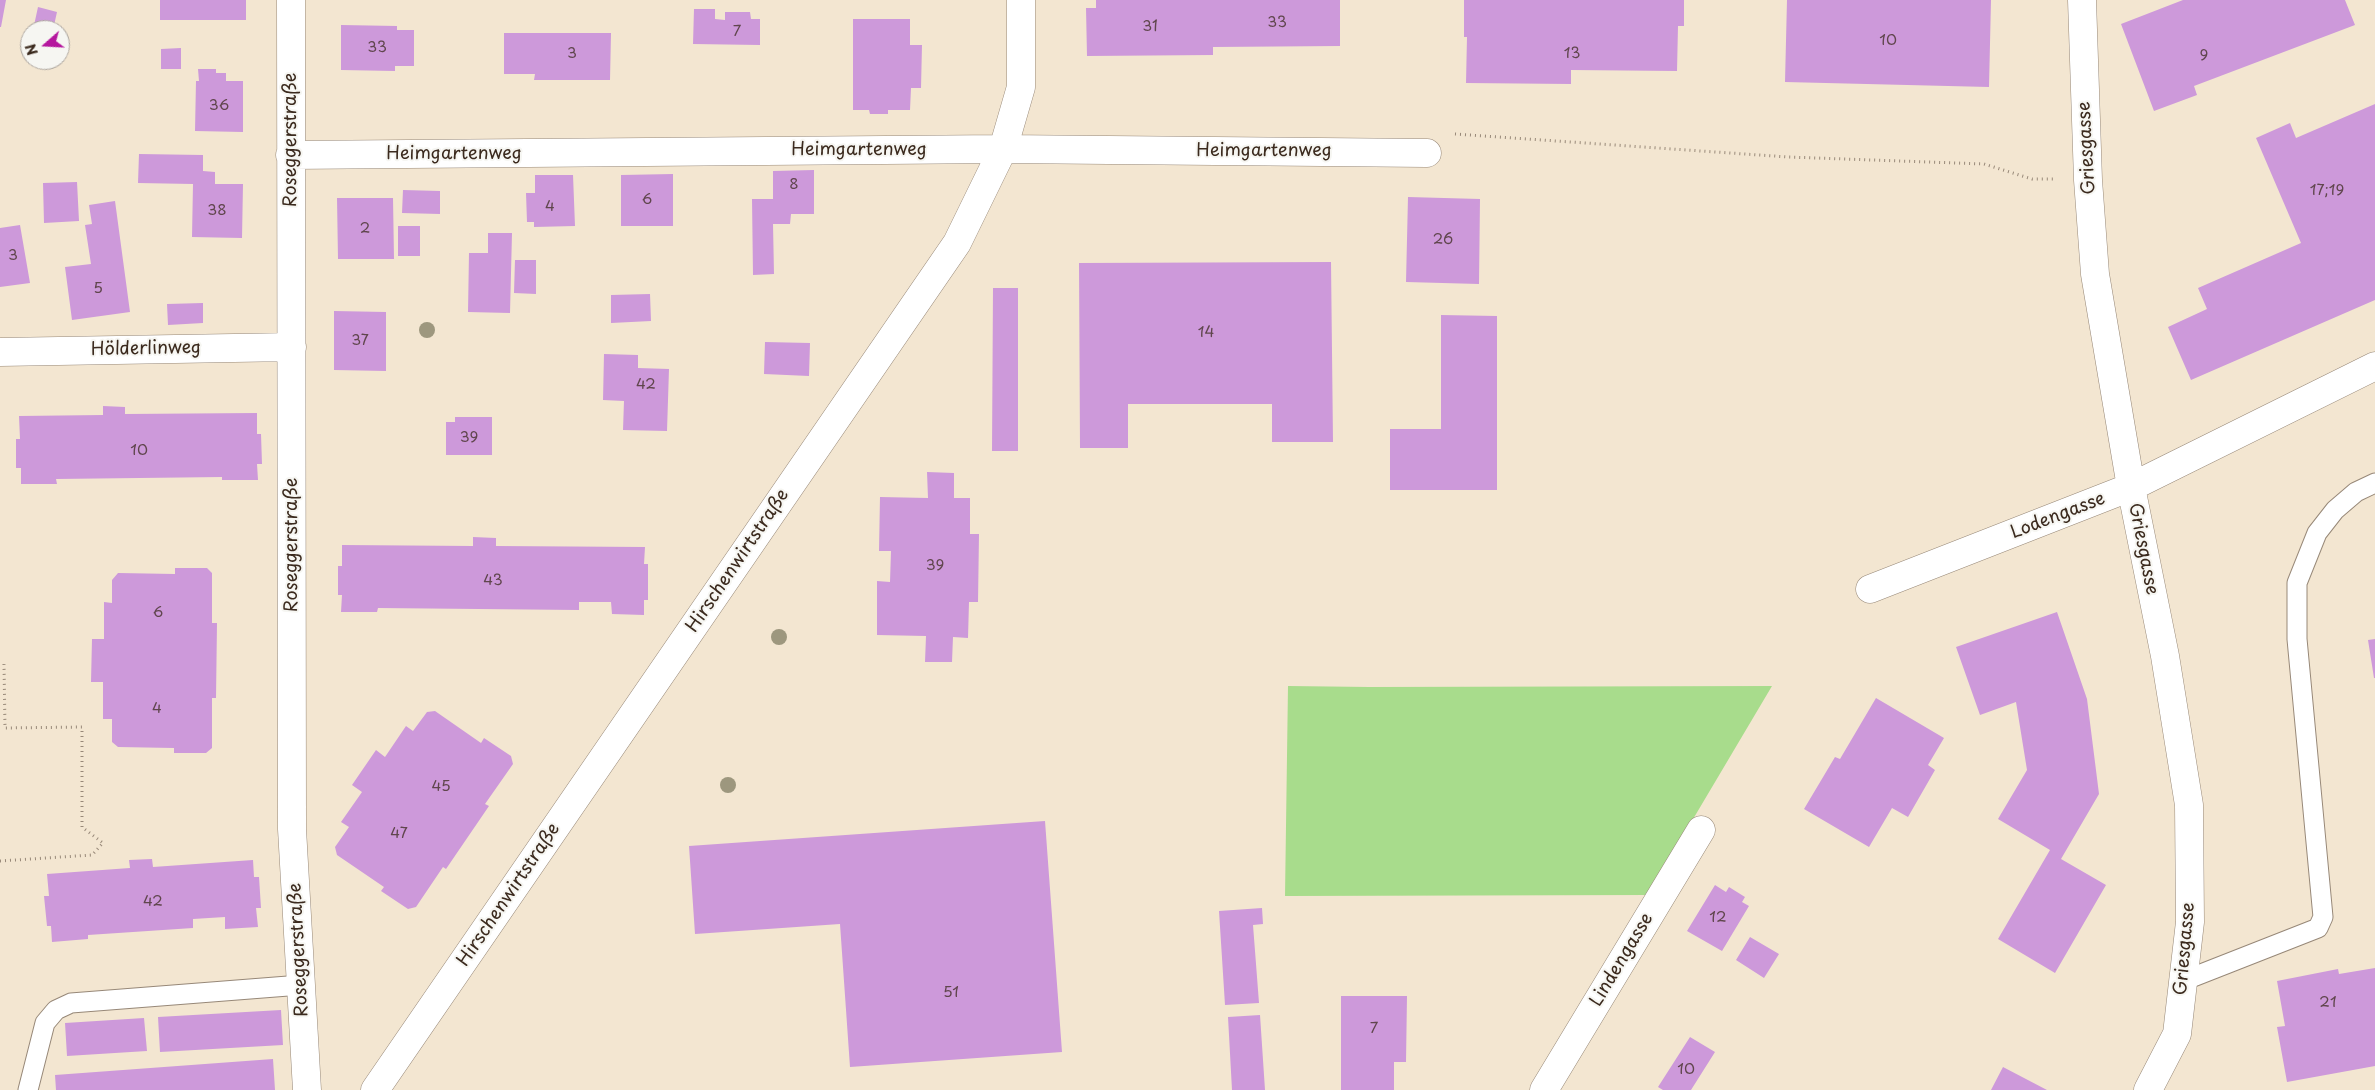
<!DOCTYPE html>
<html>
<head>
<meta charset="utf-8">
<style>
	body { margin:0 }
	#map { position:relative; width:2375px; height:1090px; overflow:hidden; background:#f3e6d1; font-family:"Playpen Sans",sans-serif }
	canvas { display:block }
	.north { position:absolute; left:20px; top:20px; width:50px; height:50px; box-sizing:border-box; background:#f6f6f2; border:1px solid #aba49d; border-radius:50%; rotate:251deg; font-size:14px; font-weight:700; line-height:20px; text-align:center; color:#3b2a1e }
	.north::after { content:''; display:block; margin:auto; width:18px; height:22px; background:#b5179e; clip-path:polygon(50% 0,100% 100%,50% 72%,0 100%) }
</style>
</head>
<body>
<div id="map">
<canvas width="2375" height="1090"></canvas>
<div class="north">N</div>
</div>
<script>
const context = document.querySelector('canvas').getContext('2d');
context.lineJoin = 'round';
function fillPath(path, color) { context.fillStyle = color; context.fill(path, 'evenodd'); }
const toPath = rows => new Path2D(rows.map(r => 'M' + r).join(''));
function trace(path, color, width, dash) { context.strokeStyle = color; context.lineWidth = width; context.lineCap = dash ? 'butt' : 'round'; context.setLineDash(dash || []); context.stroke(path); }
function label(font, color, halo, rows, align = 'center') {
  context.font = font + ' "Playpen Sans",sans-serif'; context.lineWidth = 4; context.setLineDash([]); context.textBaseline = 'middle'; context.strokeStyle = halo; context.fillStyle = color; for (const [text, x, y, turn = 0] of rows) {
    context.save(); context.translate(x, y); context.rotate((+turn || 0) * Math.PI / 180); context.textAlign = isNaN(turn) ? turn : align; if (halo) context.strokeText(text, 0, 0); context.fillText(text, 0, 0); context.restore();
  }
}
fillPath(toPath([
	[1288,686,1370,687,1772,686,1648,895,1285,896]
]), '#a8dc8c');
fillPath(toPath([
	[0,0,6,0,1,27,0,27],
	[160,0,246,0,246,20,160,20],
	[1096,0,1340,0,1340,46,1213,47,1213,55,1087,56,1086,8,1096,8],
	[1464,0,1684,0,1684,26,1678,26,1677,71,1571,70,1571,84,1466,83,1467,37,1464,37],
	[1787,0,1991,0,1989,87,1785,82],
	[2183,0,2345,0,2355,25,2194,86,2197,95,2154,111,2121,24],
	[38,7,57,12,53,30,33,30],
	[694,9,715,9,715,19,725,20,725,12,750,12,751,19,760,19,760,45,693,44],
	[853,19,910,19,910,45,922,45,921,88,911,88,910,110,888,110,888,114,870,114,869,110,853,110],
	[341,25,397,26,397,30,414,30,414,66,395,66,395,71,341,70],
	[504,33,611,33,610,80,534,80,535,74,504,74],
	[181,48,181,69,161,69,161,49],
	[198,69,216,69,216,73,226,73,226,81,243,81,243,132,195,131,196,81,199,81],
	[2375,104,2375,300,2191,380,2168,327,2207,309,2198,288,2301,243,2256,138,2290,123,2296,138],
	[139,154,203,155,203,171,215,172,215,184,243,184,242,238,192,237,193,184,138,183],
	[814,170,814,214,791,214,790,224,773,224,774,274,753,275,752,199,773,199,773,171],
	[673,174,673,226,621,226,621,175],
	[535,175,573,175,575,226,534,227,534,222,527,222,526,193,535,193],
	[77,182,79,221,44,223,43,183],
	[403,190,440,191,440,214,402,213],
	[1408,197,1480,199,1479,284,1406,282],
	[337,198,393,198,394,259,338,259],
	[115,201,130,312,72,320,65,267,91,264,85,225,92,224,89,205],
	[20,225,30,283,0,287,0,228],
	[398,226,420,226,420,256,398,256],
	[488,233,512,233,510,313,468,312,469,253,488,253],
	[515,260,536,260,536,294,514,293],
	[1331,262,1333,442,1272,442,1272,404,1128,404,1128,448,1080,448,1079,263],
	[993,288,1018,288,1018,451,992,451],
	[650,294,651,321,611,323,611,295],
	[203,303,203,323,168,325,167,304],
	[334,311,386,312,386,371,334,370],
	[1441,315,1497,316,1497,490,1390,490,1390,429,1441,429],
	[765,342,810,343,809,376,764,374],
	[604,354,638,355,638,368,669,369,667,431,623,430,624,401,603,400],
	[103,406,125,407,125,414,257,413,257,434,261,434,262,464,257,464,258,480,222,480,222,477,56,479,57,484,21,484,21,468,16,468,16,439,20,439,19,416,103,415],
	[455,417,492,417,492,455,446,455,446,422,455,422],
	[927,472,954,473,954,498,970,498,970,534,979,534,978,602,969,602,968,638,953,637,952,662,925,662,926,636,877,635,877,581,890,582,891,551,879,551,880,497,928,498],
	[473,537,496,538,496,546,645,547,644,564,648,564,648,600,644,600,644,615,612,614,611,602,579,602,579,610,378,608,377,612,341,612,342,595,338,595,338,566,342,566,342,545,473,546],
	[175,568,207,568,212,573,212,623,217,623,216,698,212,698,212,748,206,753,174,753,174,748,118,747,112,742,112,719,103,719,103,682,91,682,92,639,104,639,104,602,112,603,112,580,118,573,175,574],
	[2057,612,2087,699,2099,794,2061,859,2106,885,2055,973,1998,939,2050,850,1998,819,2027,770,2016,702,1980,715,1956,647],
	[2375,639,2375,678,2374,678,2368,640],
	[1876,698,1944,738,1928,765,1935,770,1908,817,1892,808,1869,847,1804,809,1835,757,1840,759],
	[435,711,481,743,484,738,511,756,513,764,485,804,489,806,446,869,443,867,416,907,408,909,381,891,384,887,337,855,335,847,349,827,341,822,362,792,352,785,376,750,385,757,406,726,413,731,427,712],
	[1045,821,1062,1052,850,1067,840,924,695,934,689,846],
	[152,859,153,867,253,860,254,877,259,877,261,908,256,908,258,927,225,929,225,917,193,919,193,928,88,935,88,939,52,942,51,926,47,926,44,896,49,896,47,874,130,868,129,860],
	[1715,885,1726,892,1729,887,1745,897,1742,902,1749,906,1722,951,1687,931],
	[1262,908,1263,924,1253,925,1259,1003,1225,1005,1219,911],
	[1750,937,1779,954,1764,978,1736,960],
	[2375,968,2375,1066,2287,1082,2277,1027,2285,1026,2277,981,2338,969,2339,974],
	[1341,996,1407,996,1406,1062,1394,1062,1394,1090,1341,1090],
	[281,1010,283,1045,160,1052,158,1017],
	[1260,1015,1265,1090,1232,1090,1228,1017],
	[144,1018,147,1051,67,1056,65,1023],
	[1690,1037,1715,1052,1691,1090,1663,1090,1658,1087],
	[273,1059,275,1090,56,1090,55,1075],
	[2003,1067,2047,1090,1991,1090]
]), '#cd99da');
const lane = toPath([
	[2183,981,2318,928,2323,917,2297,639,2297,583,2317,533,2335,510,2356,492,2375,483],
	[28,1090,45,1023,56,1010,71,1003,301,985]
]);
const street = toPath([
	[291,0,292,829,307,1090],
	[2082,0,2088,180,2095,274,2131,487,2165,656,2189,805,2190,922,2177,1034,2148,1090],
	[290,155,1003,149,1427,153],
	[0,352,292,347],
	[1870,589,2131,487,2375,366],
	[375,1090,957,243,1003,149,1021,87,1021,0],
	[1544,1090,1701,830]
]);
trace(lane, '#978878', 21);
trace(street, '#978878', 29);
trace(toPath([
	[1455,134,1788,157,1984,164,2032,179,2055,179],
	[0,861,92,855,103,843,82,827,82,727,5,728,4,664]
]), '#978878', 3, [1, 4]);
trace(lane, '#fff', 19);
trace(street, '#fff', 28);
context.fillStyle = '#9d977e';
for (const [x, y] of [
	[427,330],
	[779,637],
	[728,785]
]) { context.beginPath(); context.arc(x, y, 8, 0, 2 * Math.PI); context.fill(); }
label('15px', '#60464d', null, [
	["33",1277,23],
	["31",1150,27],
	["7",737,32],
	["10",1888,41],
	["33",377,48],
	["3",572,54],
	["13",1572,54],
	["9",2204,56],
	["36",219,106],
	["8",794,185],
	["17;19",2327,191],
	["6",647,200],
	["4",550,207],
	["38",217,211],
	["2",365,229],
	["26",1443,240],
	["3",13,256],
	["5",98,289],
	["14",1206,333],
	["37",360,341],
	["42",646,385],
	["39",469,438],
	["10",139,451],
	["39",935,566],
	["43",493,581],
	["6",158,613],
	["4",157,709],
	["45",441,787],
	["47",399,834],
	["42",153,902],
	["12",1718,918],
	["51",951,993],
	["21",2328,1003],
	["7",1374,1029],
	["10",1686,1070]
]);
label('18px', '#3b2a1e', '#f6f6f2', [
	["Roseggerstraße",291,140,-90],
	["Griesgasse",2087,148,-93],
	["Heimgartenweg",859,150],
	["Heimgartenweg",1264,151],
	["Heimgartenweg",454,154],
	["Hölderlinweg",146,349,-1],
	["Lodengasse",2058,516,-21],
	["Roseggerstraße",292,545,-90],
	["Griesgasse",2143,549,79],
	["Hirschenwirtstraße",738,561,-56],
	["Hirschenwirtstraße",509,895,-56],
	["Griesgasse",2185,949,-85],
	["Roseggerstraße",299,950,-93],
	["Lindengasse",1622,960,-59]
]);
</script>
</body>
</html>
